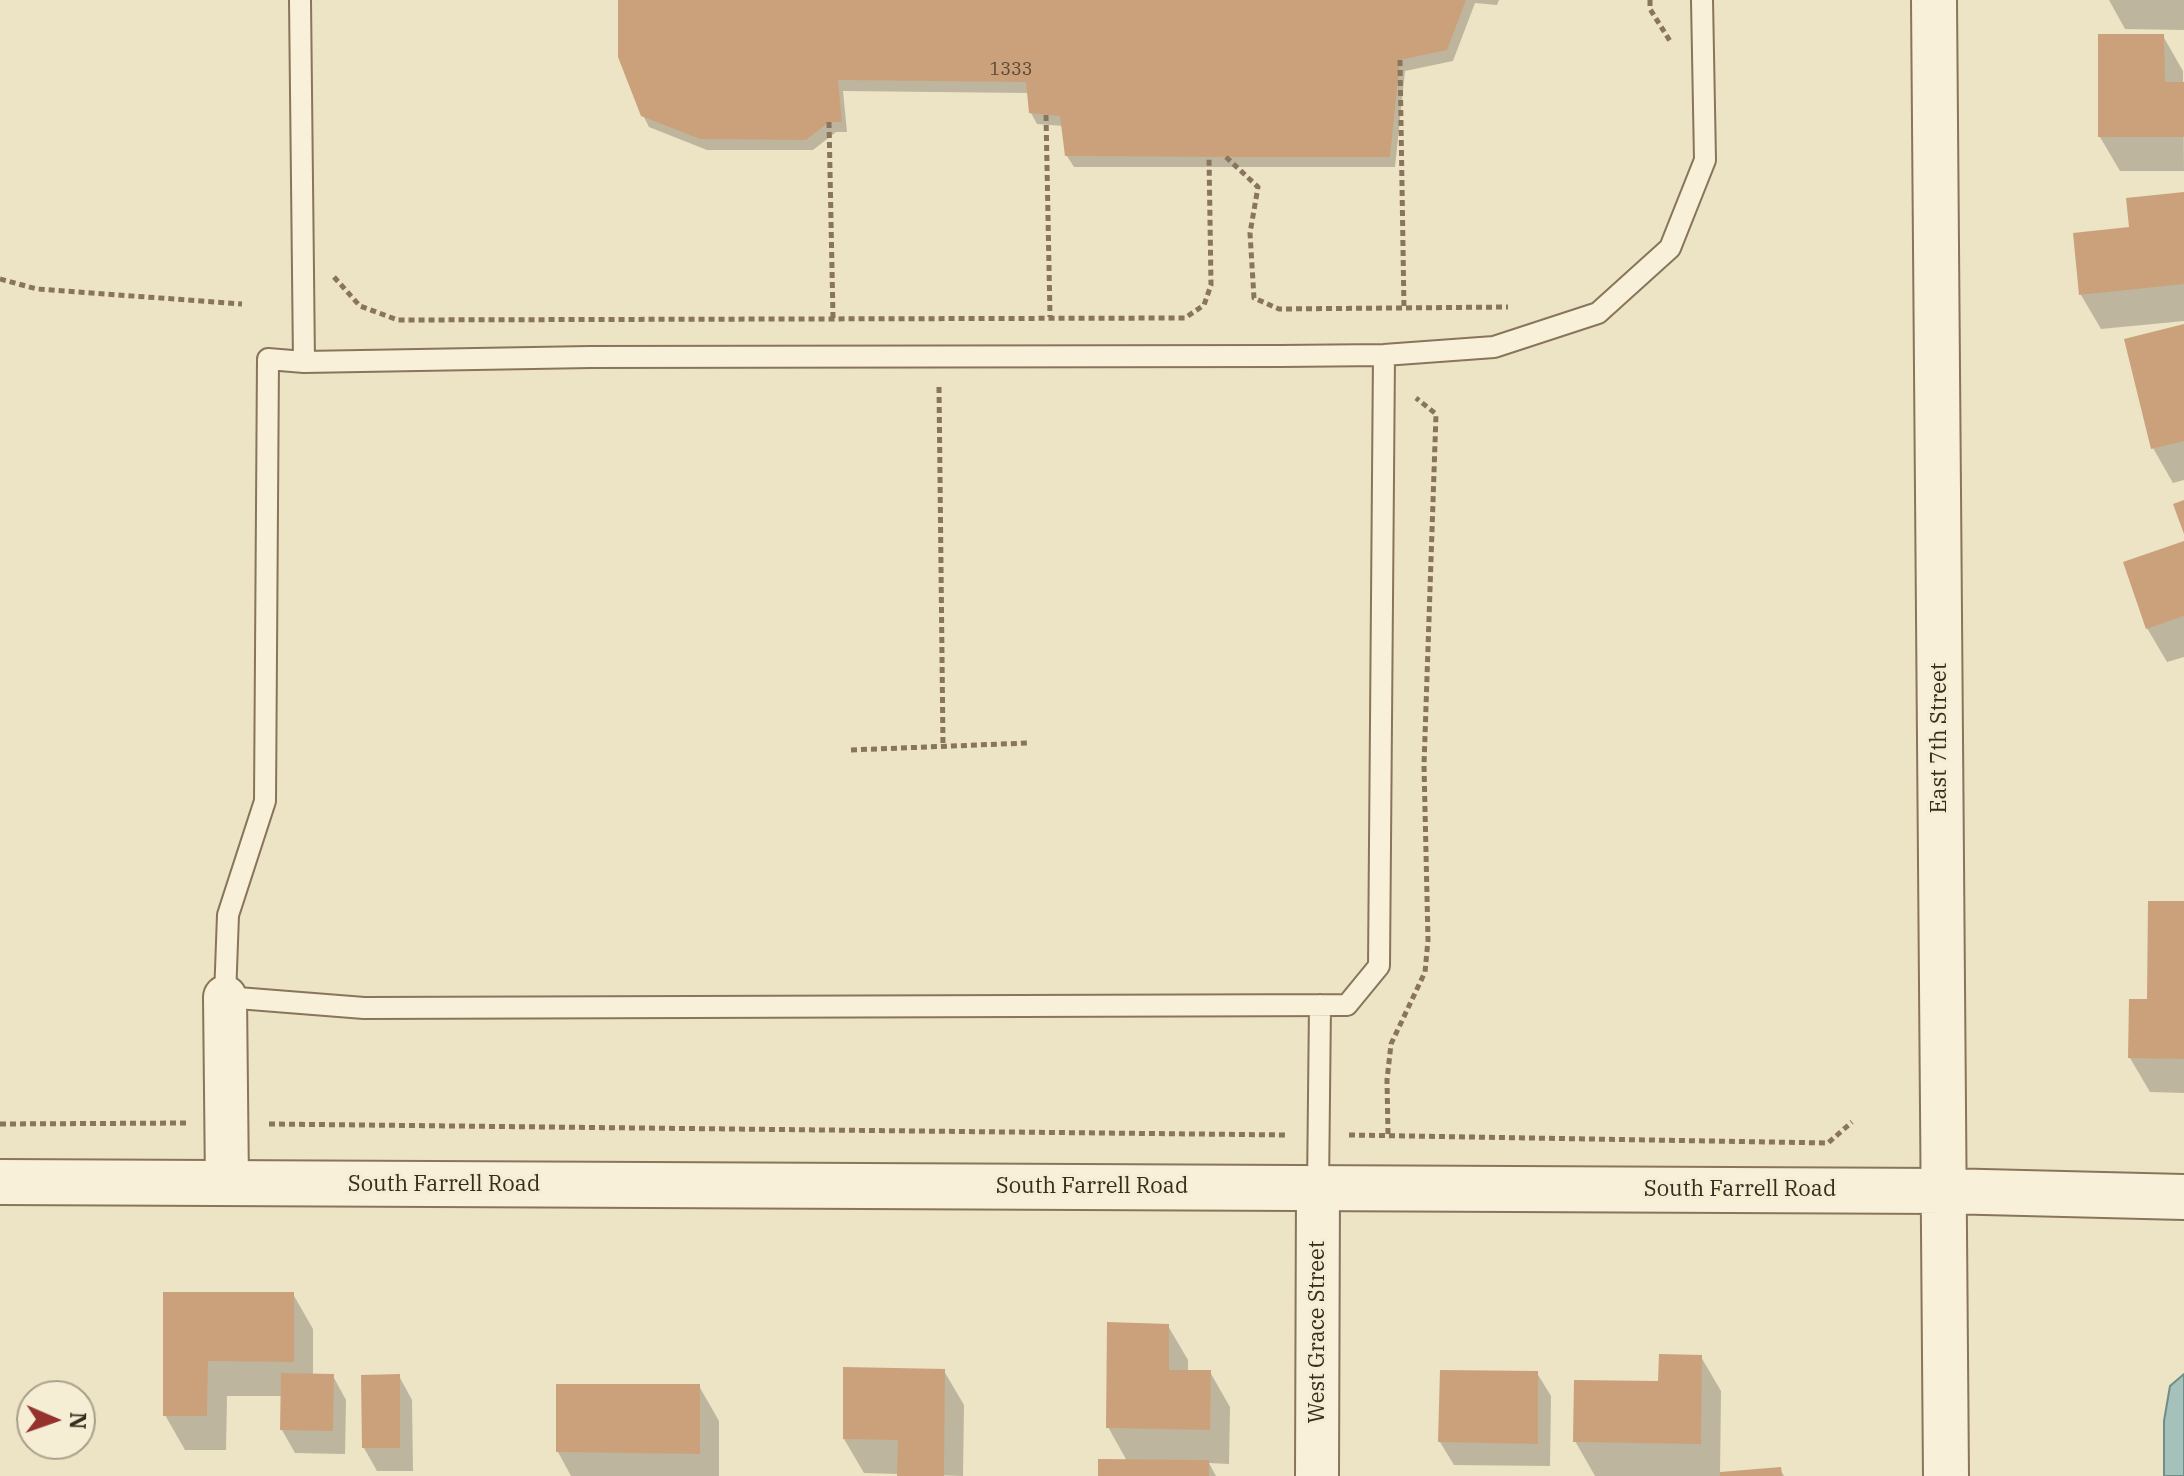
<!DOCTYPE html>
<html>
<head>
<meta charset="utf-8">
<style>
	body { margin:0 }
	#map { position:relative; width:2184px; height:1476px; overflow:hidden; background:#ede3c5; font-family:"IBM Plex Serif",serif }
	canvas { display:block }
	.north { position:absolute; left:16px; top:1380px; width:80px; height:80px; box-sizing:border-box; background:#f5edd4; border:2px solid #a9a08c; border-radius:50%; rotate:92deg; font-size:22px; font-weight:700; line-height:32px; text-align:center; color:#382c1f }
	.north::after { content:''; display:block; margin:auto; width:28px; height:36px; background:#95322d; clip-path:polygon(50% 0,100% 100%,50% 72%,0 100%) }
</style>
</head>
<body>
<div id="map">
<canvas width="2184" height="1476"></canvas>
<div class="north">N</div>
</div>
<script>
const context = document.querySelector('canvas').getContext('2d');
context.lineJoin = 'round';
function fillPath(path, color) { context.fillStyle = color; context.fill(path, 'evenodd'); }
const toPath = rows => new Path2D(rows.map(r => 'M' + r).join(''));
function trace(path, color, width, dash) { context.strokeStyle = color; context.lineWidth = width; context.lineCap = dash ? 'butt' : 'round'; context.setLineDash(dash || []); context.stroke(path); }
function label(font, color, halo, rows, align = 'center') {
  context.font = font + ' "IBM Plex Serif",serif'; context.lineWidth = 6; context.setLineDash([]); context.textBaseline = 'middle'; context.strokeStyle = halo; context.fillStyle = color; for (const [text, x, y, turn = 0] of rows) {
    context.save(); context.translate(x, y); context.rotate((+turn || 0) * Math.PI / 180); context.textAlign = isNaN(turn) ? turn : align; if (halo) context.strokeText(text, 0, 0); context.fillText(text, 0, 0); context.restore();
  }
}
const water = toPath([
	[2184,1374,2184,1476,2164,1476,2164,1421,2170,1386,2184,1374]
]);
fillPath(water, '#a6c0ba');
trace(water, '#6d8f88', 2);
fillPath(toPath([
	[620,0,1499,0,1497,5,1475,3,1453,61,1405,71,1395,167,1074,167,1067,156,1064,126,1037,124,1031,113,1029,93,843,91,847,132,836,132,813,150,707,150,649,127,643,115],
	[2109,0,2184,0,2184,30,2125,29],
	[2163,36,2183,71,2184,171,2120,171,2100,137],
	[2184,194,2184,321,2101,329,2081,295,2131,229],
	[2184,327,2184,480,2173,483,2153,448],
	[2184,543,2184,657,2167,662,2147,628],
	[2184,903,2184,1093,2150,1092,2130,1058],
	[165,1294,293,1294,313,1329,313,1376,333,1376,346,1400,345,1454,295,1453,282,1430,282,1396,227,1396,226,1450,185,1450,165,1415],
	[1168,1326,1188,1360,1188,1372,1210,1372,1230,1407,1229,1464,1209,1463,1216,1476,1100,1476,1127,1461,1108,1427],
	[1701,1357,1721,1391,1720,1474,1780,1469,1784,1476,1595,1476,1575,1441],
	[944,1371,964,1405,963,1476,864,1473,844,1439],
	[1537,1373,1551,1396,1550,1466,1454,1465,1440,1442],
	[399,1376,412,1400,413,1471,377,1471,364,1448],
	[699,1386,719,1421,719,1476,571,1476,558,1452]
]), '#0003');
fillPath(toPath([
	[618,0,1466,0,1447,50,1400,60,1390,157,1226,157,1065,156,1060,116,1029,113,1026,82,838,80,842,122,829,122,806,140,700,139,641,116,618,57],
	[2098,34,2164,34,2165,82,2184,82,2184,137,2098,137],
	[2184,192,2184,284,2079,295,2073,233,2129,227,2126,198],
	[2184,324,2184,441,2151,449,2124,339],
	[2184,500,2184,534,2173,504],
	[2184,541,2184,616,2146,629,2123,562],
	[2148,901,2184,901,2184,1059,2128,1058,2129,999,2147,999],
	[163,1292,294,1292,294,1362,208,1361,207,1416,163,1416],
	[1107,1322,1169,1324,1169,1370,1211,1370,1210,1430,1106,1428],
	[1659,1354,1702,1355,1701,1444,1573,1442,1574,1380,1658,1381],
	[843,1367,945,1369,944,1476,897,1476,898,1440,843,1439],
	[1440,1370,1538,1371,1538,1444,1438,1442],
	[281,1373,334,1374,333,1431,280,1430],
	[400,1374,400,1448,362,1448,361,1375],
	[556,1384,700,1384,700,1454,556,1452],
	[1098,1459,1209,1460,1209,1476,1098,1476],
	[1781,1467,1782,1476,1720,1476,1720,1472]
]), '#caa17b');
const service = toPath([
	[300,0,304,362],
	[1384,355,1379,966,1347,1005,364,1008,225,997,228,915,265,801,268,359,304,362,590,357,1280,356,1384,355,1494,347,1598,313,1670,248,1705,160,1702,0],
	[1318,1188,1320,1005]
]);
const minor = toPath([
	[225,997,227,1184],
	[1317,1476,1318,1188]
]);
const tertiary = toPath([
	[1934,0,1946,1476],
	[0,1182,1944,1191,2184,1197]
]);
trace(service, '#88755b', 24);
trace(minor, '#88755b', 46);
trace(tertiary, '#88755b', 48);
trace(toPath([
	[1650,0,1650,9,1670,41],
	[1400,60,1404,310],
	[1046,115,1050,317],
	[829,122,833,318],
	[1226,157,1258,187,1250,233,1254,298,1279,309,1508,307],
	[334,277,360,306,398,320,1185,318,1204,305,1211,285,1209,156],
	[0,279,37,289,242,304],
	[939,387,943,746],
	[851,750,1027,743],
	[0,1124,187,1123],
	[269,1124,1287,1135],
	[1388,1134,1387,1080,1391,1044,1425,972,1428,940,1424,765,1436,414,1416,398],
	[1349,1135,1828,1143,1852,1122]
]), '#88755b', 5, [6, 4]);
trace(service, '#f8f0d8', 20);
trace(minor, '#f8f0d8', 42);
trace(tertiary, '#f8f0d8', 44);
label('18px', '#5c4936', null, [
	["1333",1011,70]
]);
label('22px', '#382c1f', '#f5edd4', [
	["East 7th Street",1940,738,-90],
	["South Farrell Road",444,1185],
	["South Farrell Road",1092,1187],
	["South Farrell Road",1740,1190],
	["West Grace Street",1318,1332,-90]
]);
</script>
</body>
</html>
